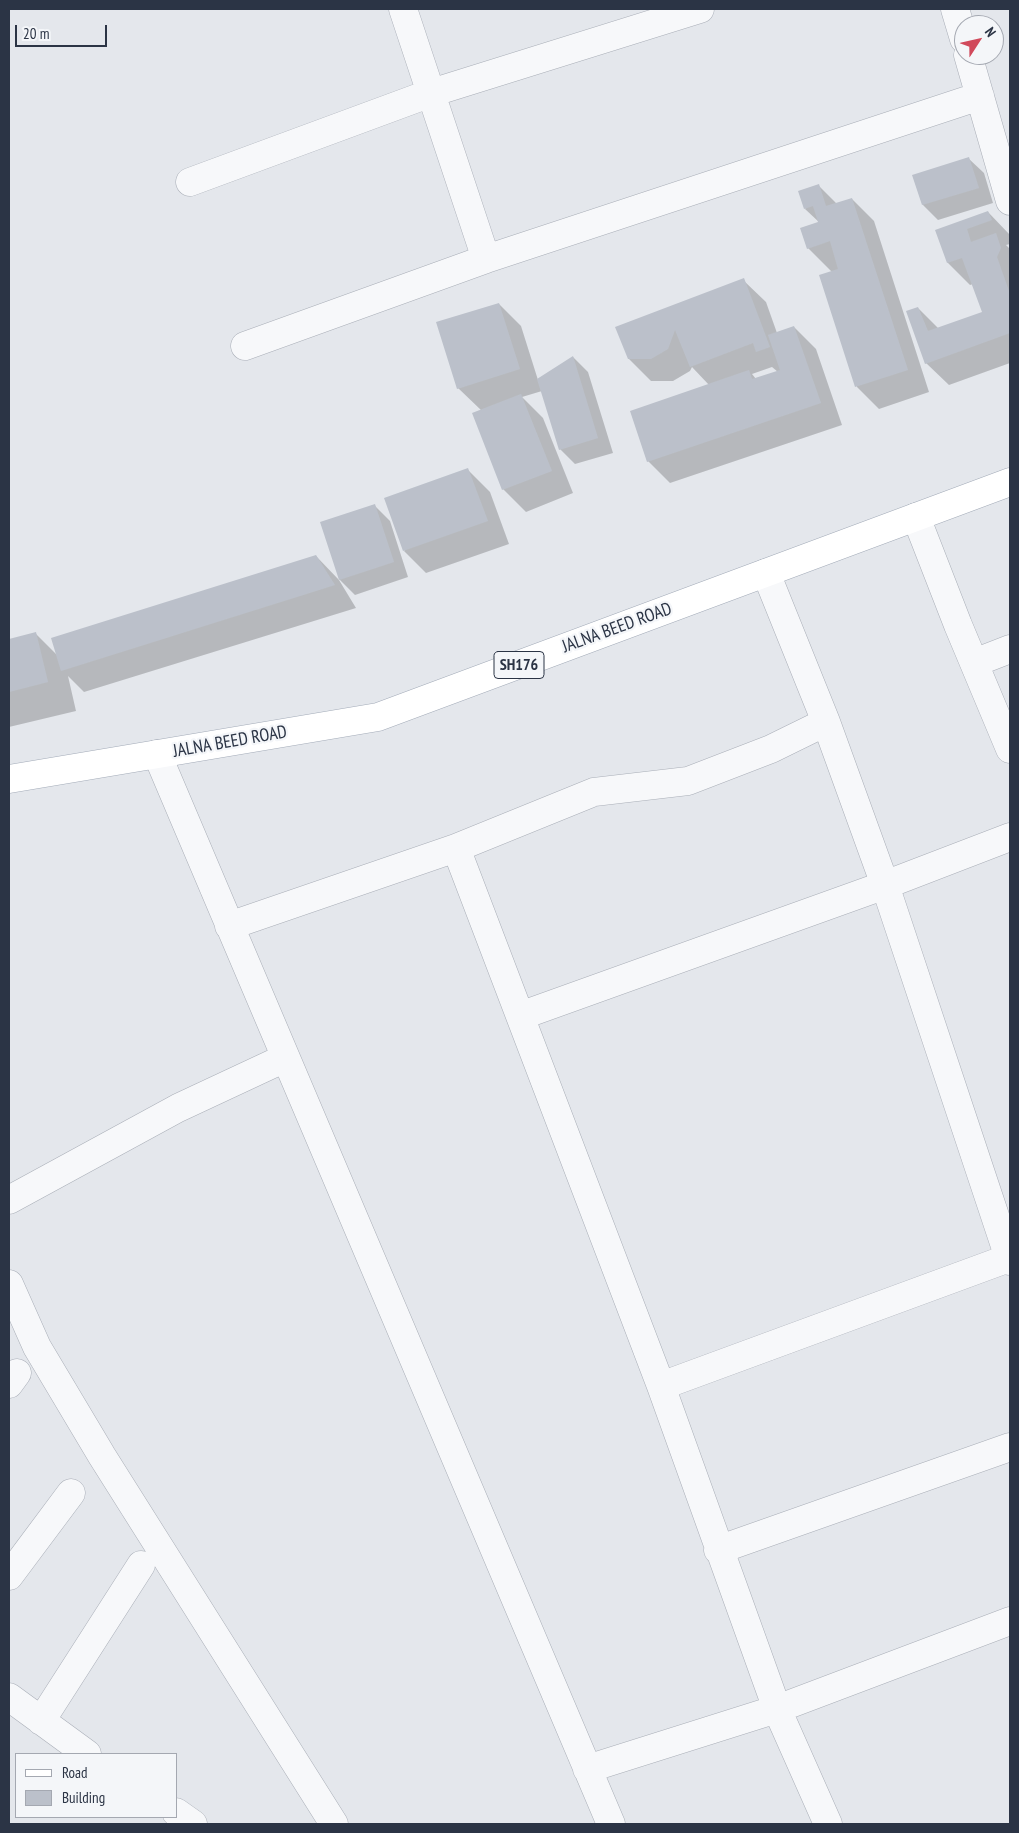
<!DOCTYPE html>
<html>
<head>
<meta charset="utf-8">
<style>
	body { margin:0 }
	#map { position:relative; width:1019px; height:1833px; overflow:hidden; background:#e4e7ec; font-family:"PT Sans Narrow",sans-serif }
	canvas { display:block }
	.frame { position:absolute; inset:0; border:10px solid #2b3445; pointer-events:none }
	.legend { position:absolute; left:15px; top:1753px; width:162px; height:65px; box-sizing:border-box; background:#f4f6f9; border:1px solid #a4a8b1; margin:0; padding:6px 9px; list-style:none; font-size:15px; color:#2b3445 }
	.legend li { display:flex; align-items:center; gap:10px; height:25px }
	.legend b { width:25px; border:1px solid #a4a8b1 }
	.north { position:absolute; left:954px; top:15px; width:50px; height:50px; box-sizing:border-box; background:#f4f6f9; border:1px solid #a4a8b1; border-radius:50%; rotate:55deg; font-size:14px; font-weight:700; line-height:20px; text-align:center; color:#2b3445 }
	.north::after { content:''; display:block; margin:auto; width:18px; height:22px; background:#d1495b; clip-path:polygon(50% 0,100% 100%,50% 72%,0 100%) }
	.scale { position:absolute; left:15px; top:25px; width:92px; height:22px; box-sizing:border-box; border:2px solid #2b3445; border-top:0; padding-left:6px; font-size:15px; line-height:18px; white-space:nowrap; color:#2b3445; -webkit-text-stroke:4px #f4f6f9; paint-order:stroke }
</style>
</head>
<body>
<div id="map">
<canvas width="1019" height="1833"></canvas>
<div class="frame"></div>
<ul class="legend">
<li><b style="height:6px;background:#fff"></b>Road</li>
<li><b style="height:14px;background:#bbc0ca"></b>Building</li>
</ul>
<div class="north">N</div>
<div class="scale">20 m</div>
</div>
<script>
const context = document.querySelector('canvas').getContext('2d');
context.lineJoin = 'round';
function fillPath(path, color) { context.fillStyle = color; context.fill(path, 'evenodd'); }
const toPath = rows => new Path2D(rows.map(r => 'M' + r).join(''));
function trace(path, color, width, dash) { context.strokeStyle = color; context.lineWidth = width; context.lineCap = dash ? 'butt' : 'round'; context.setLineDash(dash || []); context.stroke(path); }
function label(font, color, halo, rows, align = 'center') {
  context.font = font + ' "PT Sans Narrow",sans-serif'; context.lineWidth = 4.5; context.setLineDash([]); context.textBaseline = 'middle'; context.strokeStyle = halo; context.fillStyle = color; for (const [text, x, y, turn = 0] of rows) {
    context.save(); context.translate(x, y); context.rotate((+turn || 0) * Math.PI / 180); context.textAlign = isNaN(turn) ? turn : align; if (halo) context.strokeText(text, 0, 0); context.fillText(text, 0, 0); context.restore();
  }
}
fillPath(toPath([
	[968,158,984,173,993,203,938,220,923,205,913,176],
	[819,186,837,204,852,199,874,221,929,392,879,409,857,387,821,276,832,272,808,248,820,223,805,209],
	[988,212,1010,235,1010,244,1006,245,1010,249,1010,363,949,385,926,363,918,308,939,329,984,313,973,284,970,285,948,263,936,231],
	[743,280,766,302,777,333,794,327,816,349,842,425,670,483,648,461,709,385,692,367,690,371,673,381,651,381,629,359],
	[772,367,778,372,756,379,752,374],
	[499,304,521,326,538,380,573,357,588,372,613,453,575,464,560,449,542,391,522,397,543,418,573,493,526,512,503,489,482,411,458,388],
	[468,470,490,492,509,544,426,573,404,551],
	[374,505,390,521,408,577,355,595,340,580,321,523],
	[316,556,339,580,356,608,84,692,68,676,76,711,9,727,9,640,36,634,57,655]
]), '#0003');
fillPath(toPath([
	[969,157,979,188,922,205,912,175],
	[819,184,826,206,852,198,908,370,855,387,819,275,838,269,830,241,807,249,800,228,818,222,813,206,804,209,798,191],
	[988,211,992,220,967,229,971,242,996,233,1001,248,997,257,1010,294,1010,333,925,364,906,311,918,307,928,331,982,312,962,258,947,263,935,230],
	[744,278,770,347,756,352,753,343,690,367,675,330,668,349,651,359,628,359,615,327],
	[499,303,520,369,457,389,436,322],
	[794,326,821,403,647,462,630,411,749,370,752,379,780,370,768,335],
	[573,356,598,438,559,450,537,379],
	[521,394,552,471,502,490,472,413],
	[468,468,488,521,403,551,384,498],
	[375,504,394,562,339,580,320,522],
	[316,555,335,585,61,671,51,638],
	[36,632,48,682,9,692,9,639]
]), '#bbc0ca');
const minor = toPath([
	[403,9,486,259,980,96],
	[955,9,964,39],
	[968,55,1010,201],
	[190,182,431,93,700,9],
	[245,346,486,259],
	[916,517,958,625,1010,749],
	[766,573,826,722,885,885,1010,1261],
	[974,663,1010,649],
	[157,754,611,1824],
	[456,848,594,792,688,781,771,749,826,722],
	[229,926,456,848,661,1386,777,1709,828,1824],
	[520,1016,885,885,1010,837],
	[9,1200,178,1108,285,1058],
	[9,1284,37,1347,102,1456,334,1824],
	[9,1384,17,1373],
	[661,1386,1009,1258],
	[718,1550,1010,1447],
	[9,1576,71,1493],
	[9,1697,87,1754],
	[41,1721,141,1565],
	[587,1769,777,1709,1010,1621],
	[176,1812,193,1824]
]);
const primary = toPath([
	[9,779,378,717,1010,482]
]);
trace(minor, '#a9aeb7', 29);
trace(primary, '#a3abb8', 29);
trace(minor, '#f7f8fa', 28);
trace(primary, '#fff', 28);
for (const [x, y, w] of [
	[519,665,50]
]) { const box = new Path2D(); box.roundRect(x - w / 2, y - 13.5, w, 27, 4); context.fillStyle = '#f4f6f9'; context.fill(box); trace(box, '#2b3445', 1); }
label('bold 16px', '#2b3445', null, [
	["SH176",519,665]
]);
label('18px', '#2b3445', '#f4f6f9', [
	["JALNA BEED ROAD",617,628,-20],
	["JALNA BEED ROAD",230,742,-10]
]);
</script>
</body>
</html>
